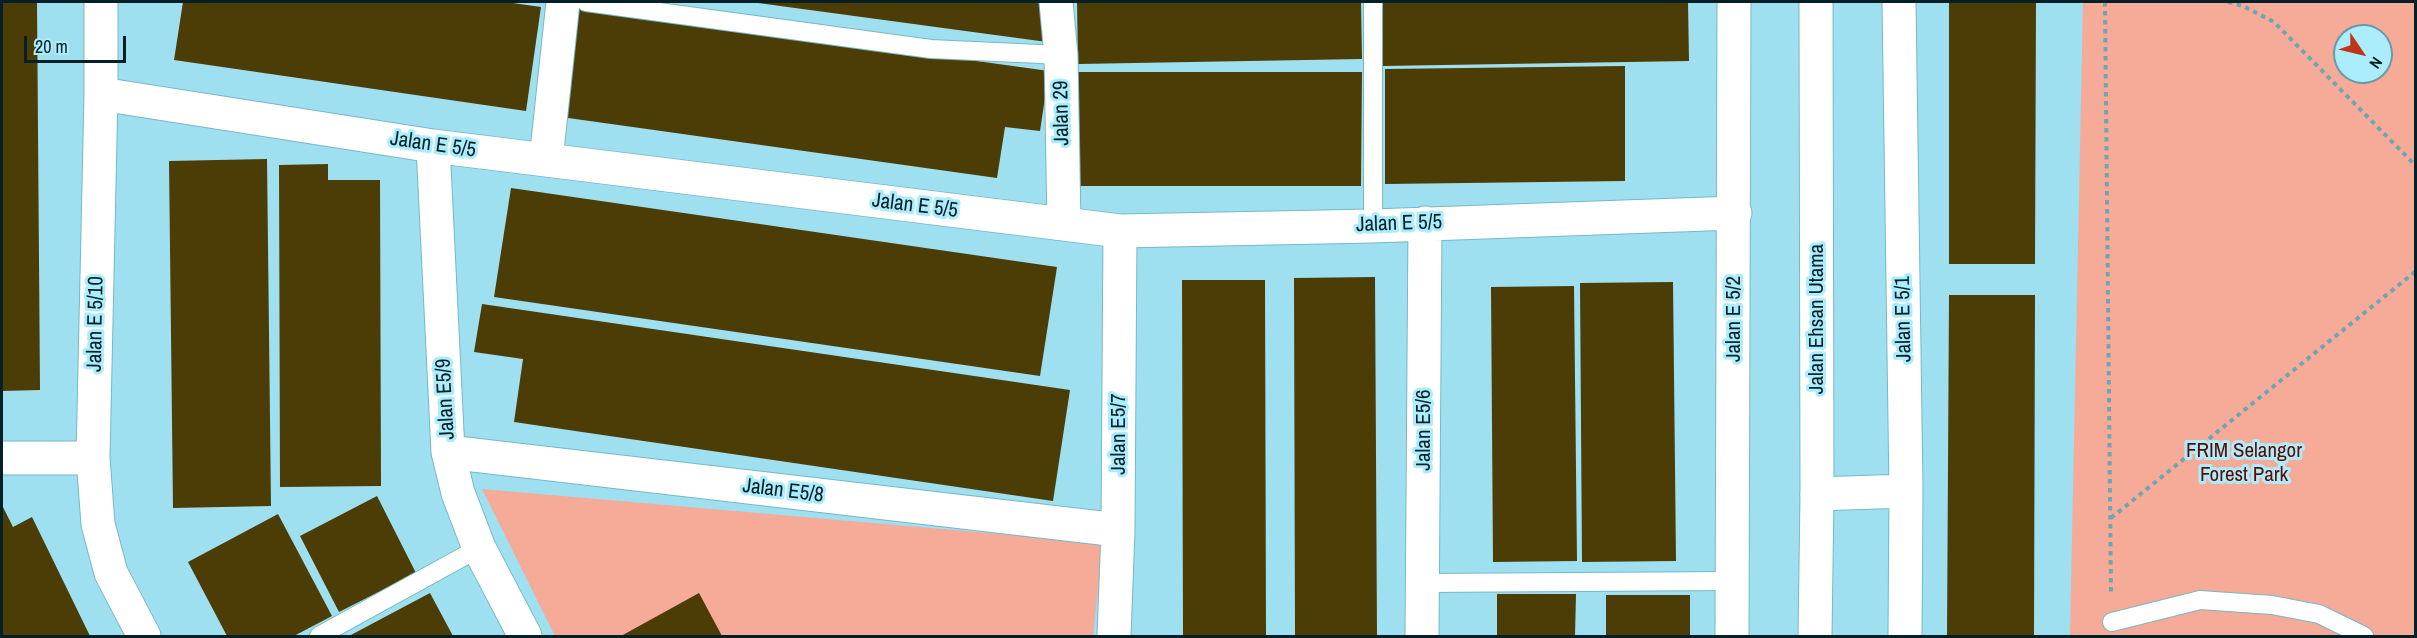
<!DOCTYPE html>
<html>
<head>
<meta charset="utf-8">
<style>
	body { margin:0 }
	#map { position:relative; width:2417px; height:638px; overflow:hidden; background:#9ee0ef; font-family:"Archivo Narrow",sans-serif }
	canvas { display:block }
	.frame { position:absolute; inset:0; border:3px solid #041f25; pointer-events:none }
	.north { position:absolute; left:2333px; top:24px; width:60px; height:60px; box-sizing:border-box; background:#abedfc; border:2px solid #689ba6; border-radius:50%; rotate:125deg; font-size:16px; font-weight:700; line-height:24px; text-align:center; color:#041f25 }
	.north::after { content:''; display:block; margin:auto; width:21px; height:27px; background:#bf3518; clip-path:polygon(50% 0,100% 100%,50% 72%,0 100%) }
	.scale { position:absolute; left:24px; top:36px; width:102px; height:27px; box-sizing:border-box; border:3px solid #041f25; border-top:0; padding-left:8px; font-size:18px; line-height:21px; white-space:nowrap; color:#041f25; -webkit-text-stroke:4px #abedfc; paint-order:stroke }
</style>
</head>
<body>
<div id="map">
<canvas width="2417" height="638"></canvas>
<div class="frame"></div>
<div class="north">N</div>
<div class="scale">20 m</div>
</div>
<script>
const context = document.querySelector('canvas').getContext('2d');
context.lineJoin = 'round';
function fillPath(path, color) { context.fillStyle = color; context.fill(path, 'evenodd'); }
const toPath = rows => new Path2D(rows.map(r => 'M' + r).join(''));
function trace(path, color, width, dash) { context.strokeStyle = color; context.lineWidth = width; context.lineCap = dash ? 'butt' : 'round'; context.setLineDash(dash || []); context.stroke(path); }
function label(font, color, halo, rows, align = 'center') {
  context.font = font + ' "Archivo Narrow",sans-serif'; context.lineWidth = 6; context.setLineDash([]); context.textBaseline = 'middle'; context.strokeStyle = halo; context.fillStyle = color; for (const [text, x, y, turn = 0] of rows) {
    context.save(); context.translate(x, y); context.rotate((+turn || 0) * Math.PI / 180); context.textAlign = isNaN(turn) ? turn : align; if (halo) context.strokeText(text, 0, 0); context.fillText(text, 0, 0); context.restore();
  }
}
fillPath(toPath([
	[2083,2,2415,2,2415,636,2070,636],
	[2345,36,2381,36,2381,72,2345,72],
	[482,489,1103,543,1093,636,555,636]
]), '#f6aa98');
fillPath(toPath([
	[2,2,37,2,40,390,2,391],
	[183,2,506,2,541,7,526,111,174,60],
	[758,2,1047,2,1047,42,758,3],
	[1077,2,1361,2,1362,59,1078,64],
	[1381,2,1688,2,1689,61,1382,66],
	[1949,2,2036,2,2035,264,1949,264],
	[571,5,1049,71,1040,131,1005,127,997,178,554,116],
	[1625,66,1625,181,1385,184,1385,69],
	[1078,72,1362,72,1361,186,1077,186],
	[267,159,271,506,173,508,169,161],
	[328,164,328,180,380,180,381,486,280,487,279,165],
	[511,188,1057,267,1040,376,494,297],
	[1375,277,1377,636,1295,636,1294,278],
	[1182,280,1265,280,1266,636,1183,636],
	[1673,282,1676,561,1582,562,1580,283],
	[1574,286,1577,561,1493,562,1491,287],
	[1949,295,2035,295,2034,636,1947,636],
	[482,304,1070,390,1053,501,514,422,523,359,474,352],
	[377,496,416,573,339,612,300,536],
	[2,505,13,527,32,517,90,636,2,636],
	[278,514,332,616,294,636,227,636,188,562],
	[430,593,453,636,349,636],
	[699,593,722,636,621,636],
	[1497,594,1576,594,1575,636,1497,636],
	[1606,595,1690,595,1690,636,1606,636]
]), '#4b3d05');
const service = toPath([
	[586,2,931,49,1061,55],
	[1373,2,1373,226],
	[1423,583,1732,581],
	[2112,622,2200,600,2272,605,2319,614,2364,636],
	[319,636,479,548]
]);
const minor = toPath([
	[101,2,101,94,93,458,98,524,111,573,144,636],
	[1056,2,1061,55,1064,224],
	[1899,2,1906,491,1905,636],
	[101,94,433,146,1120,231,1373,226,1735,213],
	[433,146,448,452,458,493,479,548,525,636],
	[546,160,563,2],
	[448,452,1118,530],
	[2,458,93,458],
	[1817,494,1906,491],
	[1114,636,1118,530,1120,231],
	[1422,636,1425,223],
	[1732,636,1734,2]
]);
const tertiary = toPath([
	[1815,636,1817,494,1816,2]
]);
trace(service, '#77b8c6', 20);
trace(minor, '#77b8c6', 35);
trace(tertiary, '#77b8c6', 35);
trace(toPath([
	[2105,2,2111,595],
	[2228,2,2243,6,2274,22,2416,166],
	[2111,518,2416,271]
]), '#6fa5b1', 4, [4.5, 4.5]);
trace(service, '#fff', 18);
trace(minor, '#fff', 33);
trace(tertiary, '#fff', 33);
label('21px', '#041f25', '#abedfc', [
	["Jalan 29",1062,113,-91],
	["Jalan E 5/5",433,145,8],
	["Jalan E 5/5",915,206,7],
	["Jalan E 5/5",1399,224,-2],
	["Jalan E 5/2",1734,319,-90],
	["Jalan Ehsan Utama",1817,319,-90],
	["Jalan E 5/1",1904,319,-91],
	["Jalan E 5/10",96,324,-89],
	["Jalan E5/9",446,399,-93],
	["Jalan E5/6",1424,430,-90],
	["Jalan E5/7",1119,434,-90],
	["Jalan E5/8",783,491,7]
]);
label('21px', '#600a00', '#abedfc', [
	["FRIM Selangor",2244,451],
	["Forest Park",2244,475]
]);
</script>
</body>
</html>
